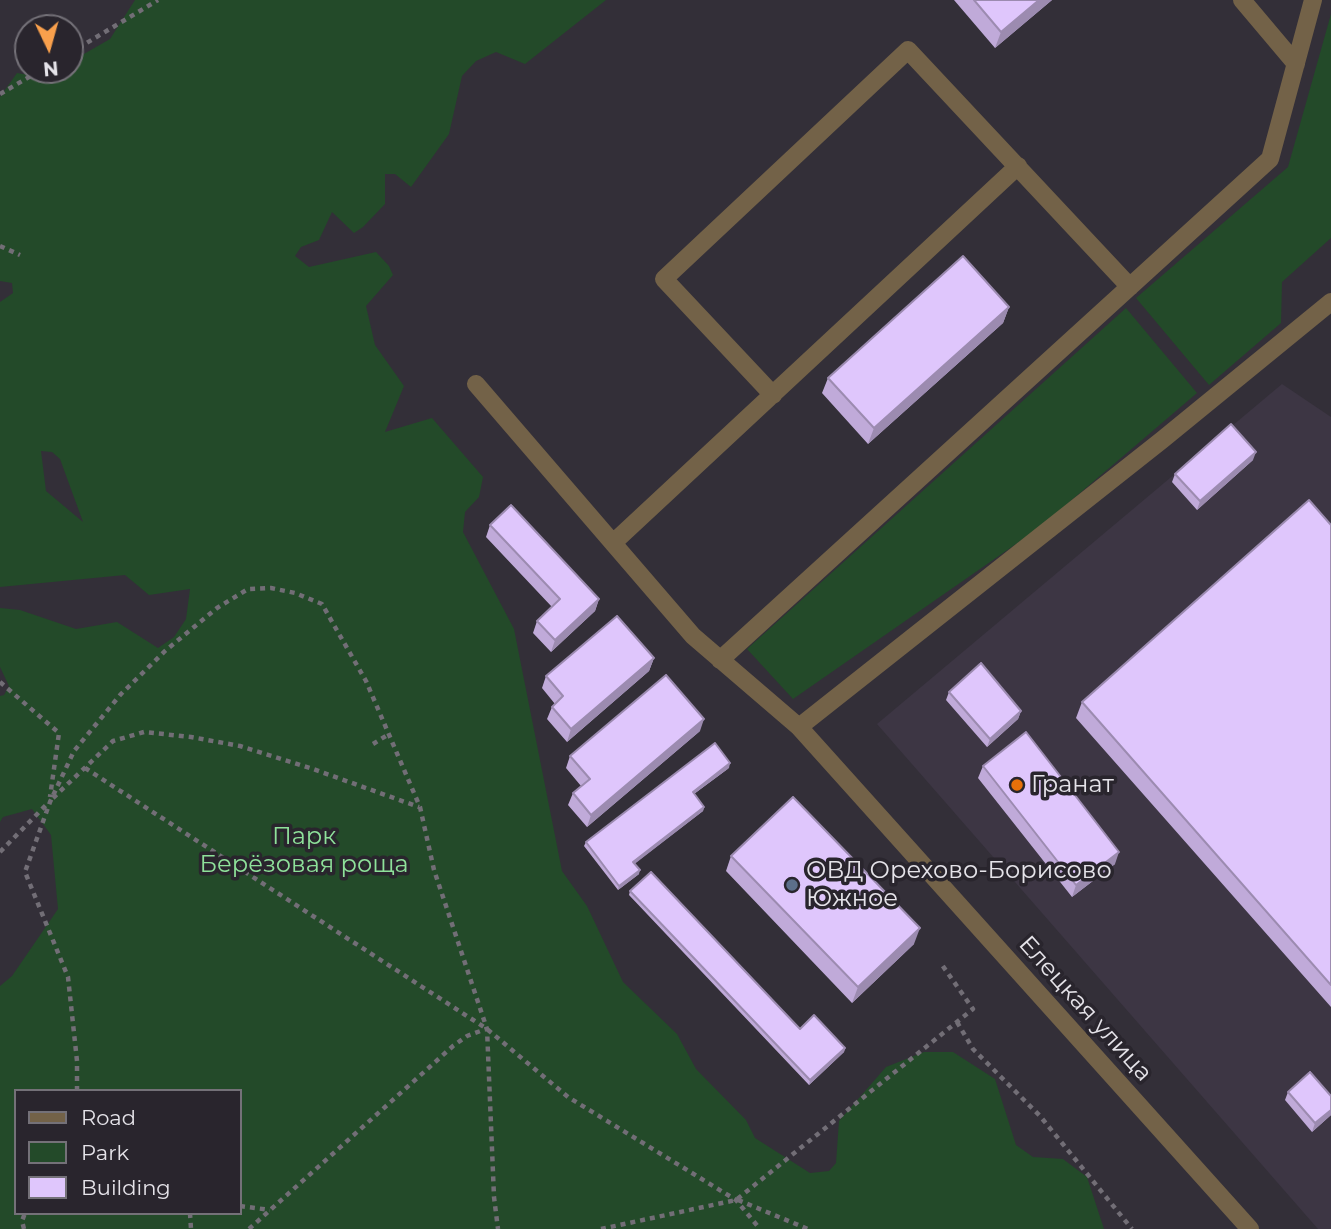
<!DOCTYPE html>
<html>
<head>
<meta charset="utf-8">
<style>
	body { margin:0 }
	#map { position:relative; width:1331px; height:1229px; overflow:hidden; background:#332f38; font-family:Montserrat,sans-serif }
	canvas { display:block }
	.legend { position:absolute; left:14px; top:1089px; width:228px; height:126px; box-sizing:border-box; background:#29252d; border:2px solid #747178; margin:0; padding:9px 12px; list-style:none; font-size:21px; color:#e5e3e9 }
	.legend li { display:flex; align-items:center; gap:14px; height:35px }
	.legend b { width:35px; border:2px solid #747178 }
	.north { position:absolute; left:14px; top:14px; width:70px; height:70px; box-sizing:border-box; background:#29252d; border:2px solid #747178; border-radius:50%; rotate:175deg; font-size:19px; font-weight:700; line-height:28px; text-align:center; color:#e5e3e9 }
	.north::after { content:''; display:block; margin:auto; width:24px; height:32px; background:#f9a04c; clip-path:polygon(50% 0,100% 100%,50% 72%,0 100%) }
</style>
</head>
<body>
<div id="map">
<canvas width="1331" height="1229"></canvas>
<ul class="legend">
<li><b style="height:9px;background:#736248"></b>Road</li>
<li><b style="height:19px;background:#234a29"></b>Park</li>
<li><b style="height:19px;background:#dfc6fc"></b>Building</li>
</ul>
<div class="north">N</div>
</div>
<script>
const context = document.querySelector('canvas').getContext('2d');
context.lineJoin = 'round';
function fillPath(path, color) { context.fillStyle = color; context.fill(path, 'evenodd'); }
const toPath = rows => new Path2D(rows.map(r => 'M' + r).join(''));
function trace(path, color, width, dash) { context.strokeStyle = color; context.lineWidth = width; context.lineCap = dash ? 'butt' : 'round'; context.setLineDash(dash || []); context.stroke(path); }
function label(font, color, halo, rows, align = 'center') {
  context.font = font + ' Montserrat,sans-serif'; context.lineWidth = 7; context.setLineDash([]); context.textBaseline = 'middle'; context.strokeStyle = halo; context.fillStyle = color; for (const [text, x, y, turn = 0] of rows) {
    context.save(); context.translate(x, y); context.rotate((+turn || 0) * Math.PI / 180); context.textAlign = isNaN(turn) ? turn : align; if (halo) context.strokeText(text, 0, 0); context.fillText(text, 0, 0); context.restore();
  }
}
fillPath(toPath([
	[1282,384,1331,417,1331,1229,1318,1229,877,724]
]), '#3d3644');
fillPath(toPath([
	[135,0,606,0,525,64,496,52,476,61,462,76,449,134,411,187,395,174,385,174,385,204,363,227,354,233,332,212,319,240,301,247,295,256,309,267,376,252,389,266,393,275,366,306,375,345,404,386,385,432,432,418,483,477,479,497,465,512,463,532,514,629,562,871,587,906,623,982,677,1034,696,1069,746,1120,755,1138,810,1173,829,1171,836,1163,839,1121,886,1067,924,1052,953,1052,995,1079,1016,1145,1033,1157,1063,1159,1087,1177,1104,1229,0,1229,0,986,12,976,58,909,51,835,32,809,3,817,0,822,0,696,4,695,9,686,0,667,0,608,20,610,76,629,117,622,158,648,174,637,186,619,190,589,149,595,125,575,0,587,0,302,13,293,12,283,0,281,0,97,17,73,29,75,45,70,70,70,70,62,110,39],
	[41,451,52,452,60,459,83,522,46,491],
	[16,1091,240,1091,240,1213,16,1213],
	[1331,14,1331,238,1282,282,1281,323,1209,385,1136,298,1288,167],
	[1126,308,1197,393,1039,528,793,699,747,649]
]), '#234a29');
trace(toPath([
	[70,53,158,0],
	[0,94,41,70],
	[0,246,20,255],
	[0,682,59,733,50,797],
	[373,744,389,734],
	[85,768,487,1029,568,1097,736,1200,760,1229],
	[53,798,113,741,144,732,191,737,240,746,313,769,419,807],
	[0,852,47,804],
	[957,1022,973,1049,1040,1116,1132,1229],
	[77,1091,77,1061,68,977,25,872,50,802,74,751,121,694,165,651,217,608,248,589,271,588,295,593,322,604,335,627,366,681,420,807,434,870,487,1029,494,1197,498,1229],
	[738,1200,808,1229],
	[240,1206,270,1210],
	[190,1213,191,1229],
	[24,1229,22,1221,25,1213],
	[249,1229,453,1046,467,1036,486,1029],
	[601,1229,736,1200,973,1009,940,962]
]), '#726e76', 4.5, [5, 5]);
trace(toPath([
	[1242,0,1296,64],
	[476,384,693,636,799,727,1250,1229],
	[773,395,664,279,908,50,1130,287],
	[613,543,1018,166],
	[720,660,1270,159,1313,0],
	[799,727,1162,440,1331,302]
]), '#736248', 18);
fillPath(toPath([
	[954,0,1052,0,995,48],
	[1009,307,1003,323,868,444,822,393,828,378],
	[1253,460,1197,510,1172,482,1175,474],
	[490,525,599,599,595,611,551,652,533,633,537,621,552,607,486,537],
	[1331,525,1331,1007,1076,718,1082,702],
	[654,658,649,671,567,742,547,719,552,707,555,704,542,688,546,676],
	[949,692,1021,711,1018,719,987,747,946,700],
	[700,731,587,827,568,805,573,793,581,786,566,768,570,756],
	[983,766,1115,864,1072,897,978,778],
	[729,768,694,794,704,807,703,811,635,863,639,874,618,890,584,846,586,842],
	[731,856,914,944,852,1003,726,871],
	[630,891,800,1029,845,1048,844,1052,809,1085,629,895],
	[1288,1092,1331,1096,1331,1115,1312,1132,1285,1100]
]), '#c0aad9');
fillPath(toPath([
	[1039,0,1052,0,995,48,1001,32],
	[1009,307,1003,323,868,444,874,428],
	[1256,452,1253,460,1197,510,1200,501],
	[599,599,595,611,551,652,555,640],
	[654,658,649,671,567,742,571,729],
	[1021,711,1018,719,987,747,990,739],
	[704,719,700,731,587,827,591,815],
	[730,763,729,768,691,796,693,792],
	[704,807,703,811,632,866,633,862],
	[1119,852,1115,864,1072,897,1076,885],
	[640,870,639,874,618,890,619,886],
	[920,928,914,944,852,1003,858,987],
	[845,1048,844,1052,809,1085,810,1080],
	[1331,1110,1331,1115,1312,1132,1315,1123]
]), '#9c8bb0');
const building = toPath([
	[974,0,1039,0,1001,32,974,0],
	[963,256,1009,307,874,428,828,378,963,256],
	[1231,424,1256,452,1200,501,1175,474,1231,424],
	[1309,500,1331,525,1331,985,1082,702,1309,500],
	[511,505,599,599,555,640,537,621,560,599,490,525,511,505],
	[617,616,654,658,571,729,552,707,563,696,546,676,617,616],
	[981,663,1021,711,990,739,949,692,981,663],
	[666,675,704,719,591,815,573,793,590,779,570,756,666,675],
	[1026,732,1119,852,1076,885,983,766,1026,732],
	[715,743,730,763,693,792,704,807,633,862,640,870,619,886,586,842,715,743],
	[793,797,920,928,858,987,731,856,793,797],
	[651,872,800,1029,814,1015,845,1048,810,1080,630,891,651,872],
	[1310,1072,1331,1096,1331,1110,1315,1123,1288,1092,1310,1072]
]);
fillPath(building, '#dfc6fc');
trace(building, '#9c8bb0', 2);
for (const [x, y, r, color] of [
	[1017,785,7,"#e8710a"],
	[792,885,7,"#5c6f8a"]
]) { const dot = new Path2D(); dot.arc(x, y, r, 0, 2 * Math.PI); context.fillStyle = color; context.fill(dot); trace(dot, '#29252d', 2.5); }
label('24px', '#e5e3e9', '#29252d', [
	["Гранат",1031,785],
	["ОВД Орехово-Борисово",806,871],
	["Южное",806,899]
], 'left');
label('24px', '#8ee19a', '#29252d', [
	["Парк",304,837],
	["Берёзовая роща",304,865]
]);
label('24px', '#e5e3e9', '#29252d', [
	["Елецкая улица",1085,1009,48]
]);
</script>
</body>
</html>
